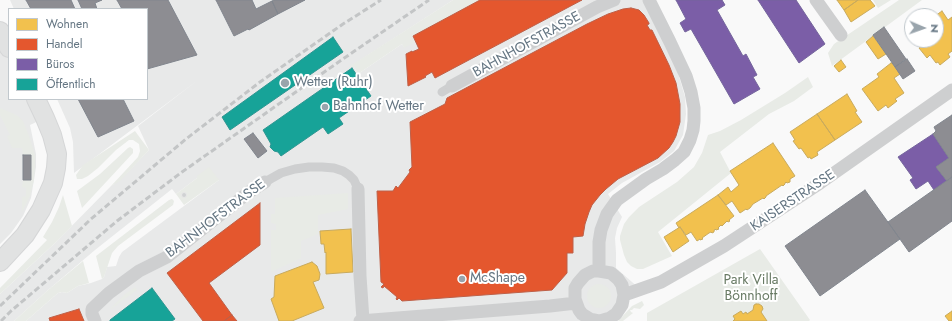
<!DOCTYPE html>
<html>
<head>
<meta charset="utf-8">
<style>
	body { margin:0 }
	#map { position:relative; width:952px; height:321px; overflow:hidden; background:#f9f9f9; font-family:Jost,sans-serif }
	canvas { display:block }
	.legend { position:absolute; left:8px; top:8px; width:140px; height:92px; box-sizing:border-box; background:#fff; border:1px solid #c1c8cd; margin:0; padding:5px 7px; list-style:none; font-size:12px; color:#657683 }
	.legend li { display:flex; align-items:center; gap:8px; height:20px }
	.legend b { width:20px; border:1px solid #c1c8cd }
	.north { position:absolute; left:904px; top:8px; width:40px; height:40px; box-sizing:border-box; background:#fff; border:1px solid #c1c8cd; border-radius:50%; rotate:92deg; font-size:11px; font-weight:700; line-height:16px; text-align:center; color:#657683 }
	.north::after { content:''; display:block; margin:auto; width:14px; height:18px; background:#99a4ac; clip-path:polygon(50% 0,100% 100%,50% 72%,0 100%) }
</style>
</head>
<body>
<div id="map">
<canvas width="952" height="321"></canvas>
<ul class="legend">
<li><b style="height:11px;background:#f2c14e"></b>Wohnen</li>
<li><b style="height:11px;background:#e4572e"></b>Handel</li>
<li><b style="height:11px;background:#7b5ea7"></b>Büros</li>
<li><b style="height:11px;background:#17a398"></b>Öffentlich</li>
</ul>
<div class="north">N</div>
</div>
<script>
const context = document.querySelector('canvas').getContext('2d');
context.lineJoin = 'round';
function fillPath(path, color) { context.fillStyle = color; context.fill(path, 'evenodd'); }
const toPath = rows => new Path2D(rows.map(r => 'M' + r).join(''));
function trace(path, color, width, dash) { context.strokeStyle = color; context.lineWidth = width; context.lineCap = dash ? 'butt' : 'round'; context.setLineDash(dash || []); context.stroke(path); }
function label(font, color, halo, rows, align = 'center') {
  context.font = font + ' Jost,sans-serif'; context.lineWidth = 4; context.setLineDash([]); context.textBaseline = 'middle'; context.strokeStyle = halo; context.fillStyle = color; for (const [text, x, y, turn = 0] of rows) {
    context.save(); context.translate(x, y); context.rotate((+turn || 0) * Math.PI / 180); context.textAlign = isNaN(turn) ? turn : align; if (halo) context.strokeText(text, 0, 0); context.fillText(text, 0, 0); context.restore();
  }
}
fillPath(toPath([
	[10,0,453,0,351,66,354,67,358,74,402,44,404,47,415,42,413,36,480,0,645,0,678,73,685,97,686,114,683,135,674,151,660,162,622,183,608,194,622,217,617,228,615,238,616,253,616,268,640,289,622,305,589,321,26,321,58,293,62,292,67,293,78,286,91,283,102,279,104,277,107,267,116,266,119,257,122,252,219,180,197,178,176,194,172,189,95,250,48,290,14,321,0,321,0,294,54,244,111,186,120,180,149,150,138,126,198,80,74,173,73,142,70,128,57,99,147,99,147,9,14,9],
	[0,30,9,48,9,99,36,99,45,118,30,125,36,154,36,167,31,198,23,216,11,233,0,244]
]), '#e8e9e9');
fillPath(toPath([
	[453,0,480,0,413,36,416,42,404,48,402,44,358,74,354,67,352,68,350,66],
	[873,0,891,0,878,8],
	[899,0,922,0,832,66,828,53,834,44],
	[808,77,813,87,794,101,769,114,720,152,731,173,658,232,672,256,643,269,637,269,631,266,627,262,624,255,620,240,620,236,624,224,629,217,639,207,677,182,694,167,702,153,708,135,720,131,741,120,785,93],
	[0,108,12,113,18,116,23,121,29,136,35,155,35,168,34,180,30,196,22,212,22,197,26,196,26,188,22,187,23,180,31,179,31,155,23,155,22,148,12,148,7,136,10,135,0,115],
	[135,131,149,150,120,181,111,186,138,157,140,151,139,144,133,140,129,140,116,150,98,168,88,176,82,179,77,179,76,175,83,165],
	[130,147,133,149,133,153,82,208,77,191,100,174,128,148],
	[209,167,219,180,184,205,176,194,197,178,197,176],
	[348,193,348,209,318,215,318,234,301,241,301,258,271,272,271,230,276,230,276,224,271,223,271,214,275,214,275,198],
	[63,195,72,226,54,244,0,294,0,288,47,240,43,237,52,222,59,207],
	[172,199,174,201,173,205,118,246,112,253,104,277,102,279,96,256,169,200],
	[760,249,810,320,809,321,647,321,647,313],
	[83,261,89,283,78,286,67,293,62,292,58,293,26,321,14,321,48,290],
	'587 296a12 12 0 1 1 24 0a12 12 0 1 1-24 0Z',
	[135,287,137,290,111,309,111,308,124,295],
	[642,301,644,305,640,309,634,308,632,310,630,310,631,312,633,313,623,321,618,321,632,306]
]), '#e8ebe6');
const homes = toPath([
	[837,0,858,0,844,10,837,0],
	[858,0,870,0,875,6,851,22,844,10,858,0],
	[942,11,948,20,952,17,952,51,948,54,950,57,940,65,938,62,936,63,930,55,927,58,919,48,923,45,919,40,936,40,936,16,935,16,942,11],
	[873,36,886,54,878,59,866,42,873,36],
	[841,60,846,67,839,72,834,66,841,60],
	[891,63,892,63,900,74,894,78,904,93,895,99,897,101,888,108,886,105,878,111,862,89,879,77,877,74,891,63],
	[847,94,857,111,855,112,862,122,835,140,817,114,847,94],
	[817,114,835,140,817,152,818,155,811,159,810,157,808,158,801,148,799,149,793,141,795,140,790,132,817,114],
	[773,143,795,176,790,179,790,182,787,183,786,182,785,183,785,184,783,186,782,185,766,196,766,197,764,199,763,198,753,204,750,208,747,210,746,209,740,213,732,201,726,205,718,195,728,187,731,192,739,185,730,171,773,143],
	[718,195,734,216,729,220,730,221,728,222,727,221,722,226,721,225,718,228,719,229,716,230,715,229,714,231,714,232,712,233,711,232,709,233,702,238,703,239,700,240,700,239,697,241,691,232,686,235,680,227,679,228,676,223,718,195],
	[680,227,689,241,673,252,664,237,680,227],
	[351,229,353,272,326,274,326,252,325,253,324,244,321,244,320,231,351,229],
	[312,262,317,266,320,274,319,280,313,282,324,308,292,321,279,321,271,299,274,297,275,276,312,262],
	[756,304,759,304,762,306,763,309,761,312,767,321,733,321,735,319,733,316,741,311,743,314,746,312,747,314,753,310,754,305,756,304],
	[952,311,952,321,949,321,945,316,952,311]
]);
fillPath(homes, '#f2c14e');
trace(homes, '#c8aa5e', 1);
const shops = toPath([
	[480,0,582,0,435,78,432,72,425,76,426,77,408,86,406,54,412,51,412,52,419,49,413,36,480,0],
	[631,8,639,10,644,15,649,23,649,24,647,25,650,30,652,30,669,65,676,83,680,104,680,122,676,136,673,142,669,148,658,158,618,179,606,189,600,195,592,205,589,212,585,224,583,236,573,237,573,253,567,253,567,273,552,290,402,301,399,298,397,300,396,299,397,297,384,286,383,288,381,287,384,284,381,282,377,191,393,191,396,186,398,188,410,172,409,170,412,167,410,122,445,104,447,98,587,24,608,14,623,9,631,8],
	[260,203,260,245,209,283,232,315,224,321,203,321,167,273,260,203],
	[79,309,84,321,50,321,49,318,79,309],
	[232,315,237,321,224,321,232,315]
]);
fillPath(shops, '#e4572e');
trace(shops, '#be6048', 1);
const offices = toPath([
	[676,0,722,0,725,5,717,10,743,56,746,54,757,75,753,77,760,89,734,104,691,29,685,32,680,23,686,19,676,0],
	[758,0,796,0,825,44,799,63,758,0],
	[933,134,949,158,936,167,947,181,934,190,928,181,916,189,910,180,913,178,898,157,933,134]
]);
fillPath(offices, '#7b5ea7');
trace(offices, '#74659c', 1);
const public = toPath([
	[333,37,343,52,230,130,222,117,333,37],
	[352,68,371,96,339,118,343,124,328,134,323,127,281,156,278,152,274,151,270,147,271,144,263,130,352,68],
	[152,288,175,319,172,321,110,321,110,320,152,288]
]);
fillPath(public, '#17a398');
trace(public, '#2e9692', 1);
const industry = toPath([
	[26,0,71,0,75,9,31,9,26,0],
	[78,0,102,0,95,3,97,9,82,9,78,0],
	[117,0,168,0,197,55,147,69,147,9,122,9,117,0],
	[216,0,252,0,256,9,272,1,278,14,249,30,248,29,234,36,216,0],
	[274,0,305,0,278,14,272,1,274,0],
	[884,27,906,59,895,67,873,35,884,27],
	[907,59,915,71,903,79,895,67,907,59],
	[78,99,123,99,134,121,98,137,78,99],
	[952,115,952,177,947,181,936,167,949,158,933,134,936,131,934,127,952,115],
	[253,133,267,151,258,158,244,139,253,133],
	[23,155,31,155,31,180,23,180,23,155],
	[952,177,952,221,909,252,888,222,952,177],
	[865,190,900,239,820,296,785,246,865,190]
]);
fillPath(industry, '#8d8d92');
trace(industry, '#81868e', 1);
const building = toPath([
	'181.5 195a2.5 2.5 0 1 1 5 0a2.5 2.5 0 1 1-5 0Z'
]);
fillPath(building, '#d0d2d3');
trace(building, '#e8e8e8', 1);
const secondary = toPath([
	[0,31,9,48],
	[0,262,25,235,41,210,53,183,56,168,57,154,52,135,45,118,36,99]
]);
trace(secondary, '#d5d6d7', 20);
trace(toPath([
	[442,92,452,86],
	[265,182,281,173,295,169,309,167,322,167,334,168,343,171,349,175,354,180,358,189]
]), '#cecfd0', 9);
trace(toPath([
	[816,0,841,35],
	[452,86,597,7,614,0],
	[358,189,360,276,363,320],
	[599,271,599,242,601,230,607,214,617,200,646,179,663,169,675,160,684,152,690,140,693,130,694,121,694,108,691,92,686,76,670,42,649,0],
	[624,295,661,282,724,246,820,183,952,90],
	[95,321,92,314,92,309,109,293,139,271,167,257,249,192,265,182],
	[360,321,550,306,576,303],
	[600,321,590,319,582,314,579,310,575,299,575,288,578,283,585,275,593,271,599,271,611,273,618,279,622,285,624,295,622,305,616,314,610,318,600,321]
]), '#cecfd0', 13);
trace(secondary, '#e1e2e2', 18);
trace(toPath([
	[0,306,91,219,186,139,260,82,343,24,381,0],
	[1,321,11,311,117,221,182,172,340,61,429,0]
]), '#c3c5c6', 3, [6, 3]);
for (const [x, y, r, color] of [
	[285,83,5,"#99a4ac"],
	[325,107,4,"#99a4ac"],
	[462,279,4,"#99a4ac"]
]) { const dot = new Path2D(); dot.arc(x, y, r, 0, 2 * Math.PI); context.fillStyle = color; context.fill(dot); trace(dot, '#fff', 1.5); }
label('14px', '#657683', '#fff', [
	["BAHNHOFSTRASSE",527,45,-29],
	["KAISERSTRASSE",793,201,-34],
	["BAHNHOFSTRASSE",216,219,-37]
]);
label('14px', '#657683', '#fff', [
	["Wetter (Ruhr)",294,83],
	["Bahnhof Wetter",333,107],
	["McShape",470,279]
], 'left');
label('14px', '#687a64', '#fff', [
	["Park Villa",751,281],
	["Bönnhoff",751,297]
]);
</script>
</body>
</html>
